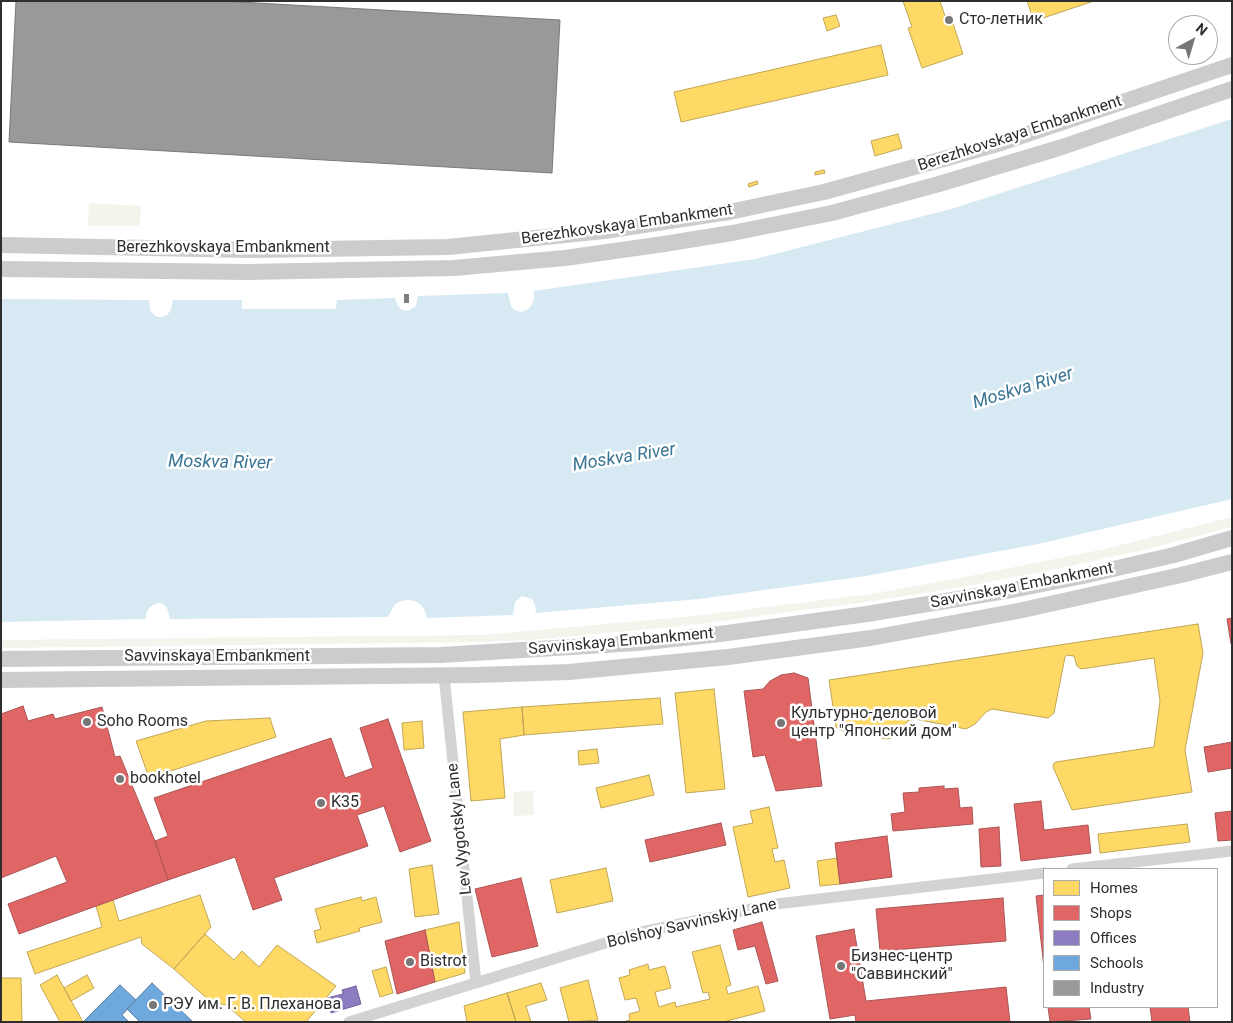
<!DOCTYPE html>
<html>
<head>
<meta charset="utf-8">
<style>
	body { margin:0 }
	#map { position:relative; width:1233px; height:1023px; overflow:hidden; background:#fff; font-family:Roboto,sans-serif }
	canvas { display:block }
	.frame { position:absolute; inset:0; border:2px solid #2e2e2e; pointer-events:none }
	.legend { position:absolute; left:1043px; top:868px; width:175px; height:140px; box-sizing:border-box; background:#fff; border:1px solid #ababab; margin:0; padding:6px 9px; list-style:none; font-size:15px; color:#2e2e2e }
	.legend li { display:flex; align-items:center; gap:10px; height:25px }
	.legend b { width:25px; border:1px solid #ababab }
	.north { position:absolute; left:1168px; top:15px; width:50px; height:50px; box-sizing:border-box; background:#fff; border:1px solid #ababab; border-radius:50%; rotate:39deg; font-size:14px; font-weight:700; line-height:20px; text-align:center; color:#2e2e2e }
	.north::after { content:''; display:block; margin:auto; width:18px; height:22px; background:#777; clip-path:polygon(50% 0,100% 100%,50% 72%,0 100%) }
</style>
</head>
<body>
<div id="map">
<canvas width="1233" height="1023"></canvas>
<div class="frame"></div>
<ul class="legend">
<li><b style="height:14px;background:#ffd966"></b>Homes</li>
<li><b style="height:14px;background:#e06666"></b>Shops</li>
<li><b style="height:14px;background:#8e7cc3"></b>Offices</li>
<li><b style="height:14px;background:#6fa8dc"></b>Schools</li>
<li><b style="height:14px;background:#999"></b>Industry</li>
</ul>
<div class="north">N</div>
</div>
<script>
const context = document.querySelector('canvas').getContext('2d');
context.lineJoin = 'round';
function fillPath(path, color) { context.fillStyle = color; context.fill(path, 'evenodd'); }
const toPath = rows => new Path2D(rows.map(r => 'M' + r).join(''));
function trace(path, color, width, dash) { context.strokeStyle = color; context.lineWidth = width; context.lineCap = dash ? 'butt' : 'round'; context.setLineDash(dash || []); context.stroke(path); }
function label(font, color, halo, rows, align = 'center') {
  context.font = font + ' Roboto,sans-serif'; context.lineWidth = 5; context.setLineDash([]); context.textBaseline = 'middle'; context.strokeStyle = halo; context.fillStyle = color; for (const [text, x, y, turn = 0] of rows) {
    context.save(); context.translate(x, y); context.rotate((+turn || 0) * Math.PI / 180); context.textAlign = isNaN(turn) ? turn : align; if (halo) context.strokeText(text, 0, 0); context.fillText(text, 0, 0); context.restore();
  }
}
fillPath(toPath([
	[89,203,141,206,140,224,136,226,88,226],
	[1232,517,1232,527,1144,550,1051,570,962,587,873,601,692,625,531,640,482,642,1,648,1,640,483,635,695,616,871,594,960,578,1105,549],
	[533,791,534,815,514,816,513,792]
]), '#f1f5eb');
fillPath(toPath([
	[1232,119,1232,499,1038,544,866,576,699,599,536,613,535,604,532,599,522,596,515,602,513,615,427,618,425,611,421,605,415,601,408,600,401,601,395,604,388,617,170,619,167,608,163,604,158,603,153,605,149,608,146,613,146,619,1,622,1,299,149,300,150,310,153,314,157,317,162,317,167,315,171,310,173,300,242,300,242,309,336,309,337,300,395,298,398,306,402,310,408,311,416,306,418,296,508,293,511,306,514,310,521,312,527,310,531,306,534,299,534,291,755,259,951,209]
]), '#d7e9f2');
const homes = toPath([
	[903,1,940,1,945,16,950,14,963,54,922,68,908,28,912,27,903,1],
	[1027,1,1094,1,1034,21,1027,1],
	[836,15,840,26,827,31,823,18,836,15],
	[881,45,888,75,681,122,674,92,881,45],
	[898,134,902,148,875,156,871,141,898,134],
	[824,170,825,173,815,175,815,172,824,170],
	[757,181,758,184,749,187,748,184,757,181],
	[1198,624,1203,653,1185,750,1192,792,1072,810,1053,767,1054,763,1056,762,1154,747,1160,701,1154,658,1081,669,1077,666,1074,656,1067,655,1065,657,1054,713,1048,718,992,709,986,712,975,724,966,729,915,719,908,721,892,738,887,739,839,730,836,727,829,680,1198,624],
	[714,689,725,789,686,793,675,693,714,689],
	[660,698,663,724,524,735,522,707,660,698],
	[522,707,524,735,500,739,505,798,471,801,463,712,522,707],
	[270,718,276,737,149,778,136,741,206,721,270,718],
	[422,721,424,748,404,750,402,723,422,721],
	[597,749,599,763,579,765,578,751,597,749],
	[649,775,654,795,601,808,596,788,649,775],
	[769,807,778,848,772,849,775,862,784,860,790,888,748,897,733,827,753,823,750,811,769,807],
	[1187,824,1190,842,1100,853,1098,834,1187,824],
	[837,858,840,884,820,886,817,861,837,858],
	[432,865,439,914,415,917,409,869,432,865],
	[606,868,613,901,557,913,550,880,606,868],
	[200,895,211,927,174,969,142,944,141,937,35,974,27,952,102,927,96,906,113,900,119,921,200,895],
	[361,897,362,901,376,897,382,922,359,928,360,931,317,943,314,931,321,929,315,909,361,897],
	[459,922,465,973,435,982,425,930,459,922],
	[205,934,234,960,242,951,259,967,277,945,336,986,306,1022,246,1022,226,1005,211,1002,174,969,205,934],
	[720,945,731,985,726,987,728,994,758,986,765,1011,723,1022,623,1022,630,1020,629,1014,640,1011,636,998,625,1000,619,978,630,975,629,970,648,964,649,970,665,966,671,988,655,992,659,1007,675,1002,676,1007,710,999,708,992,703,993,692,952,720,945],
	[386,967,393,993,380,997,372,971,386,967],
	[57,975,64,988,83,1022,60,1022,40,985,57,975],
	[87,975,94,988,71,1001,64,988,87,975],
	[1,978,21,978,22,1022,1,1022,1,978],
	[588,980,598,1020,569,1022,560,988,588,980],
	[541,983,547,1000,526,1006,531,1022,516,1022,507,993,541,983],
	[507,993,516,1022,467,1022,464,1006,507,993]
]);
fillPath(homes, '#ffd966');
trace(homes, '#c0a655', 1);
const shops = toPath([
	[1232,618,1232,644,1231,644,1227,619,1232,618],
	[794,673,808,678,822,786,776,791,765,755,753,757,744,691,763,689,770,681,781,675,794,673],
	[23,706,28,721,53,714,55,719,102,707,115,757,120,756,155,841,168,880,19,934,8,904,67,882,56,856,1,878,1,714,23,706],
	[388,719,431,841,400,852,384,806,357,815,368,846,274,878,282,900,253,910,235,857,168,880,155,841,168,836,154,798,331,738,345,778,373,768,360,728,388,719],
	[1232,742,1232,768,1208,772,1204,747,1232,742],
	[944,786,944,789,958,788,960,808,972,807,973,824,893,831,891,814,905,812,903,793,919,792,919,788,944,786],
	[1041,801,1044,830,1088,825,1091,853,1021,861,1014,804,1041,801],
	[1232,811,1232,840,1218,841,1215,813,1232,811],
	[721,823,726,845,650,862,645,840,721,823],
	[999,827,1001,866,981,867,979,829,999,827],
	[887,836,892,877,840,884,835,843,887,836],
	[521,878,538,946,492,957,475,889,521,878],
	[1044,895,1044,968,1036,896,1044,895],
	[1003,898,1006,941,880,951,876,909,1003,898],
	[762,922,778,981,766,984,755,946,738,950,733,930,762,922],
	[854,929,866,1001,1006,987,1010,1022,856,1022,855,1015,830,1019,816,936,854,929],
	[425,930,435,982,397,994,385,941,425,930],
	[1048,1007,1089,1007,1091,1019,1050,1022,1048,1007],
	[1150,1007,1188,1007,1190,1022,1152,1022,1150,1007]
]);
fillPath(shops, '#e06666');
trace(shops, '#ab5555', 1);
const offices = toPath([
	[356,986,361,1004,331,1013,327,998,343,994,342,990,356,986]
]);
fillPath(offices, '#8e7cc3');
trace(offices, '#716596', 1);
const schools = toPath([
	[152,983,193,1022,140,1022,127,1009,152,983],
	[120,985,136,1000,122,1015,129,1022,83,1022,120,985]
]);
fillPath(schools, '#6fa8dc');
trace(schools, '#5c83a8', 1);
const industry = toPath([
	[16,1,221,1,560,20,552,173,9,142,16,1]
]);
fillPath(industry, '#999');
trace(industry, '#797979', 1);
fillPath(toPath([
	[404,294,409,294,409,303,404,303]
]), '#7e7e7e');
trace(toPath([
	[444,676,476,983],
	[1072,869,1232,851],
	[349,1022,641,932,776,904,1044,873]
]), '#d3d3d3', 11);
trace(toPath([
	[1,245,249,250,448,247,604,231,729,212,824,192,1001,143,1232,65],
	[1,269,247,272,454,268,565,258,664,244,732,233,832,213,939,184,1059,148,1232,89],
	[1,659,441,655,637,643,720,634,867,614,1012,590,1083,576,1174,555,1232,538],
	[1,680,476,675,569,672,728,657,871,638,1018,611,1181,575,1232,562]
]), '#ccc', 16);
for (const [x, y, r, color] of [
	[949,20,5,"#777"],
	[87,722,5,"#777"],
	[781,723,5,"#777"],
	[120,779,5,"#777"],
	[321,803,5,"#777"],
	[410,962,5,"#777"],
	[841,966,5,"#777"],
	[153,1005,5,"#777"]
]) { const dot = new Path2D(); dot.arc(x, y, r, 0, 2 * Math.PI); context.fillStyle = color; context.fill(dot); trace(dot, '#fff', 2); }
label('16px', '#2e2e2e', '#fff', [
	["Сто-летник",959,20],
	["Культурно-деловой",791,714],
	["центр \"Японский дом\"",791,732],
	["Soho Rooms",97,722],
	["bookhotel",130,779],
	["K35",331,803],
	["Бизнес-центр",851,957],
	["\"Саввинский\"",851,975],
	["Bistrot",420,962],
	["РЭУ им. Г. В. Плеханова",163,1005]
], 'left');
label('16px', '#2e2e2e', '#fff', [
	["Berezhkovskaya Embankment",1020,134,-18],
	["Berezhkovskaya Embankment",627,225,-8],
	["Berezhkovskaya Embankment",223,248],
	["Savvinskaya Embankment",1022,586,-11],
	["Savvinskaya Embankment",621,642,-5],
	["Savvinskaya Embankment",217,657],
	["Lev Vygotsky Lane",460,829,-96],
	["Bolshoy Savvinskiy Lane",692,924,-13]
]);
label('italic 18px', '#387494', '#fff', [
	["Moskva River",1023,389,-17],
	["Moskva River",624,458,-9],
	["Moskva River",220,463,1]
]);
</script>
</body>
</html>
